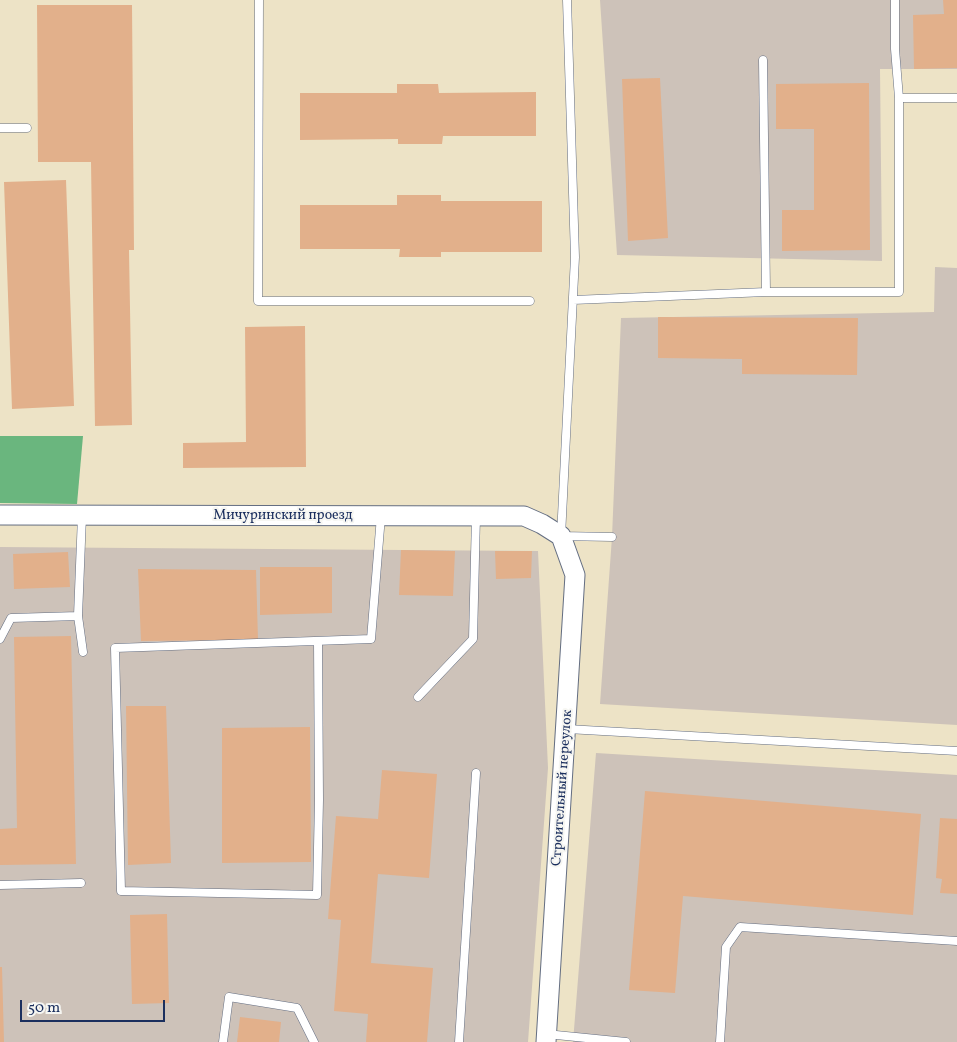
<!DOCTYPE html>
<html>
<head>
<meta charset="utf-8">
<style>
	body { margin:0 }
	#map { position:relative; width:957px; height:1042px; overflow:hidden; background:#ede3c6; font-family:Vollkorn,serif }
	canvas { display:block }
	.scale { position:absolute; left:20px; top:1000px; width:145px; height:22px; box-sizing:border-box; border:2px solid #1b2f5e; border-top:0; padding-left:6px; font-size:15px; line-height:18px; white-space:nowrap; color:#1b2f5e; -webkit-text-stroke:4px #f6f6f2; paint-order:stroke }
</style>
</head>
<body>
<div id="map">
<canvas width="957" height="1042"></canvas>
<div class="scale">50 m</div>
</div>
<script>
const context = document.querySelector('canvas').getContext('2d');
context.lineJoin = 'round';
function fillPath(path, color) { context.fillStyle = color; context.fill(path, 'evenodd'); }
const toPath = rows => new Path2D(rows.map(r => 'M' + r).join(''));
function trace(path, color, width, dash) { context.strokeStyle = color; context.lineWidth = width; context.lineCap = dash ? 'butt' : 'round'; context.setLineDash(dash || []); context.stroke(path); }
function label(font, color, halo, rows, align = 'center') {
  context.font = font + ' Vollkorn,serif'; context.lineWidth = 4; context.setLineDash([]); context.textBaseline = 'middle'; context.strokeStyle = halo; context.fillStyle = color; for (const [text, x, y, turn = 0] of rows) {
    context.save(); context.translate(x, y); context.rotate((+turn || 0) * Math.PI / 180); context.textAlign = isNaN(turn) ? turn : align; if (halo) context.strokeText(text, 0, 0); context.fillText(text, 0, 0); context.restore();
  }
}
fillPath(toPath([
	[600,0,957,0,957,69,880,69,882,261,617,255],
	[935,267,957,268,957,725,600,704,612,537,621,318,934,312],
	[0,547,538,551,548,768,528,1042,0,1042],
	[596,753,957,775,957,1042,573,1042]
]), '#cdc2b9');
fillPath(toPath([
	[0,436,83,436,77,504,0,503]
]), '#6ab67e');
fillPath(toPath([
	[943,0,957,0,957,68,914,69,913,15,944,14],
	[37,5,132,5,134,250,129,250,132,425,95,426,91,162,38,162],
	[660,78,668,238,628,241,622,79],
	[869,83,870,250,782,251,782,210,814,210,814,129,776,129,776,84],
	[397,84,438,84,439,93,536,92,536,136,443,136,442,144,398,144,398,139,300,140,300,93,397,93],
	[66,180,74,406,12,409,4,182],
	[397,195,441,195,441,201,542,201,542,252,441,252,441,257,399,257,400,249,300,249,300,205,397,205],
	[658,317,858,318,857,375,742,374,742,359,658,358],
	[305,326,306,467,183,468,183,443,246,442,245,327],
	[401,550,455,551,453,596,399,595],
	[495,551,532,551,531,578,496,579],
	[68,552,70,587,14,589,13,554],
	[260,567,332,567,332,613,260,615],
	[138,569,256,570,258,640,141,641],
	[71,636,76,864,0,865,0,829,17,828,14,637],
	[126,706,166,706,171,863,128,865],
	[310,727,311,862,222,863,222,728],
	[382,770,437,774,429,878,378,874,371,963,433,968,427,1042,366,1042,368,1014,334,1011,341,920,328,919,336,816,378,819],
	[645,791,921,814,913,915,683,896,675,993,629,990],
	[940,818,957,819,957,894,940,893,942,879,936,878],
	[167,914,169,1003,132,1004,130,915],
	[0,967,2,967,4,1042,0,1042],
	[240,1017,281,1022,279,1042,237,1042]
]), '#e2b08b');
const service = toPath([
	[259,0,258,301,530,301],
	[567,0,575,257,561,536,612,537],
	[895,0,895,49,899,98],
	[763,60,766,292],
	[0,128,27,128],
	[573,300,766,292,899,292,899,98,957,98],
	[78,616,82,516],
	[0,639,11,618,78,616,83,652],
	[318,641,319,800,317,895,121,891,115,648,371,639,381,516],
	[418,697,473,639,476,516],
	[567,729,957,751],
	[0,885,81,883],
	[546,1034,626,1042],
	[223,1042,229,997,297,1008,314,1042],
	[459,1042,476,773],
	[720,1042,726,947,740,927,957,941]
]);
const tertiary = toPath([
	[0,515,524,516,542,524,561,536,575,575,546,1042]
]);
trace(service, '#646e82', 9);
trace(tertiary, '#646e82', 21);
trace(service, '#fff', 8);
trace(tertiary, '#fff', 19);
label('14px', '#1b2f5e', '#f6f6f2', [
	["Мичуринский проезд",283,516],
	["Строительный переулок",563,788,-86]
]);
</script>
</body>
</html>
